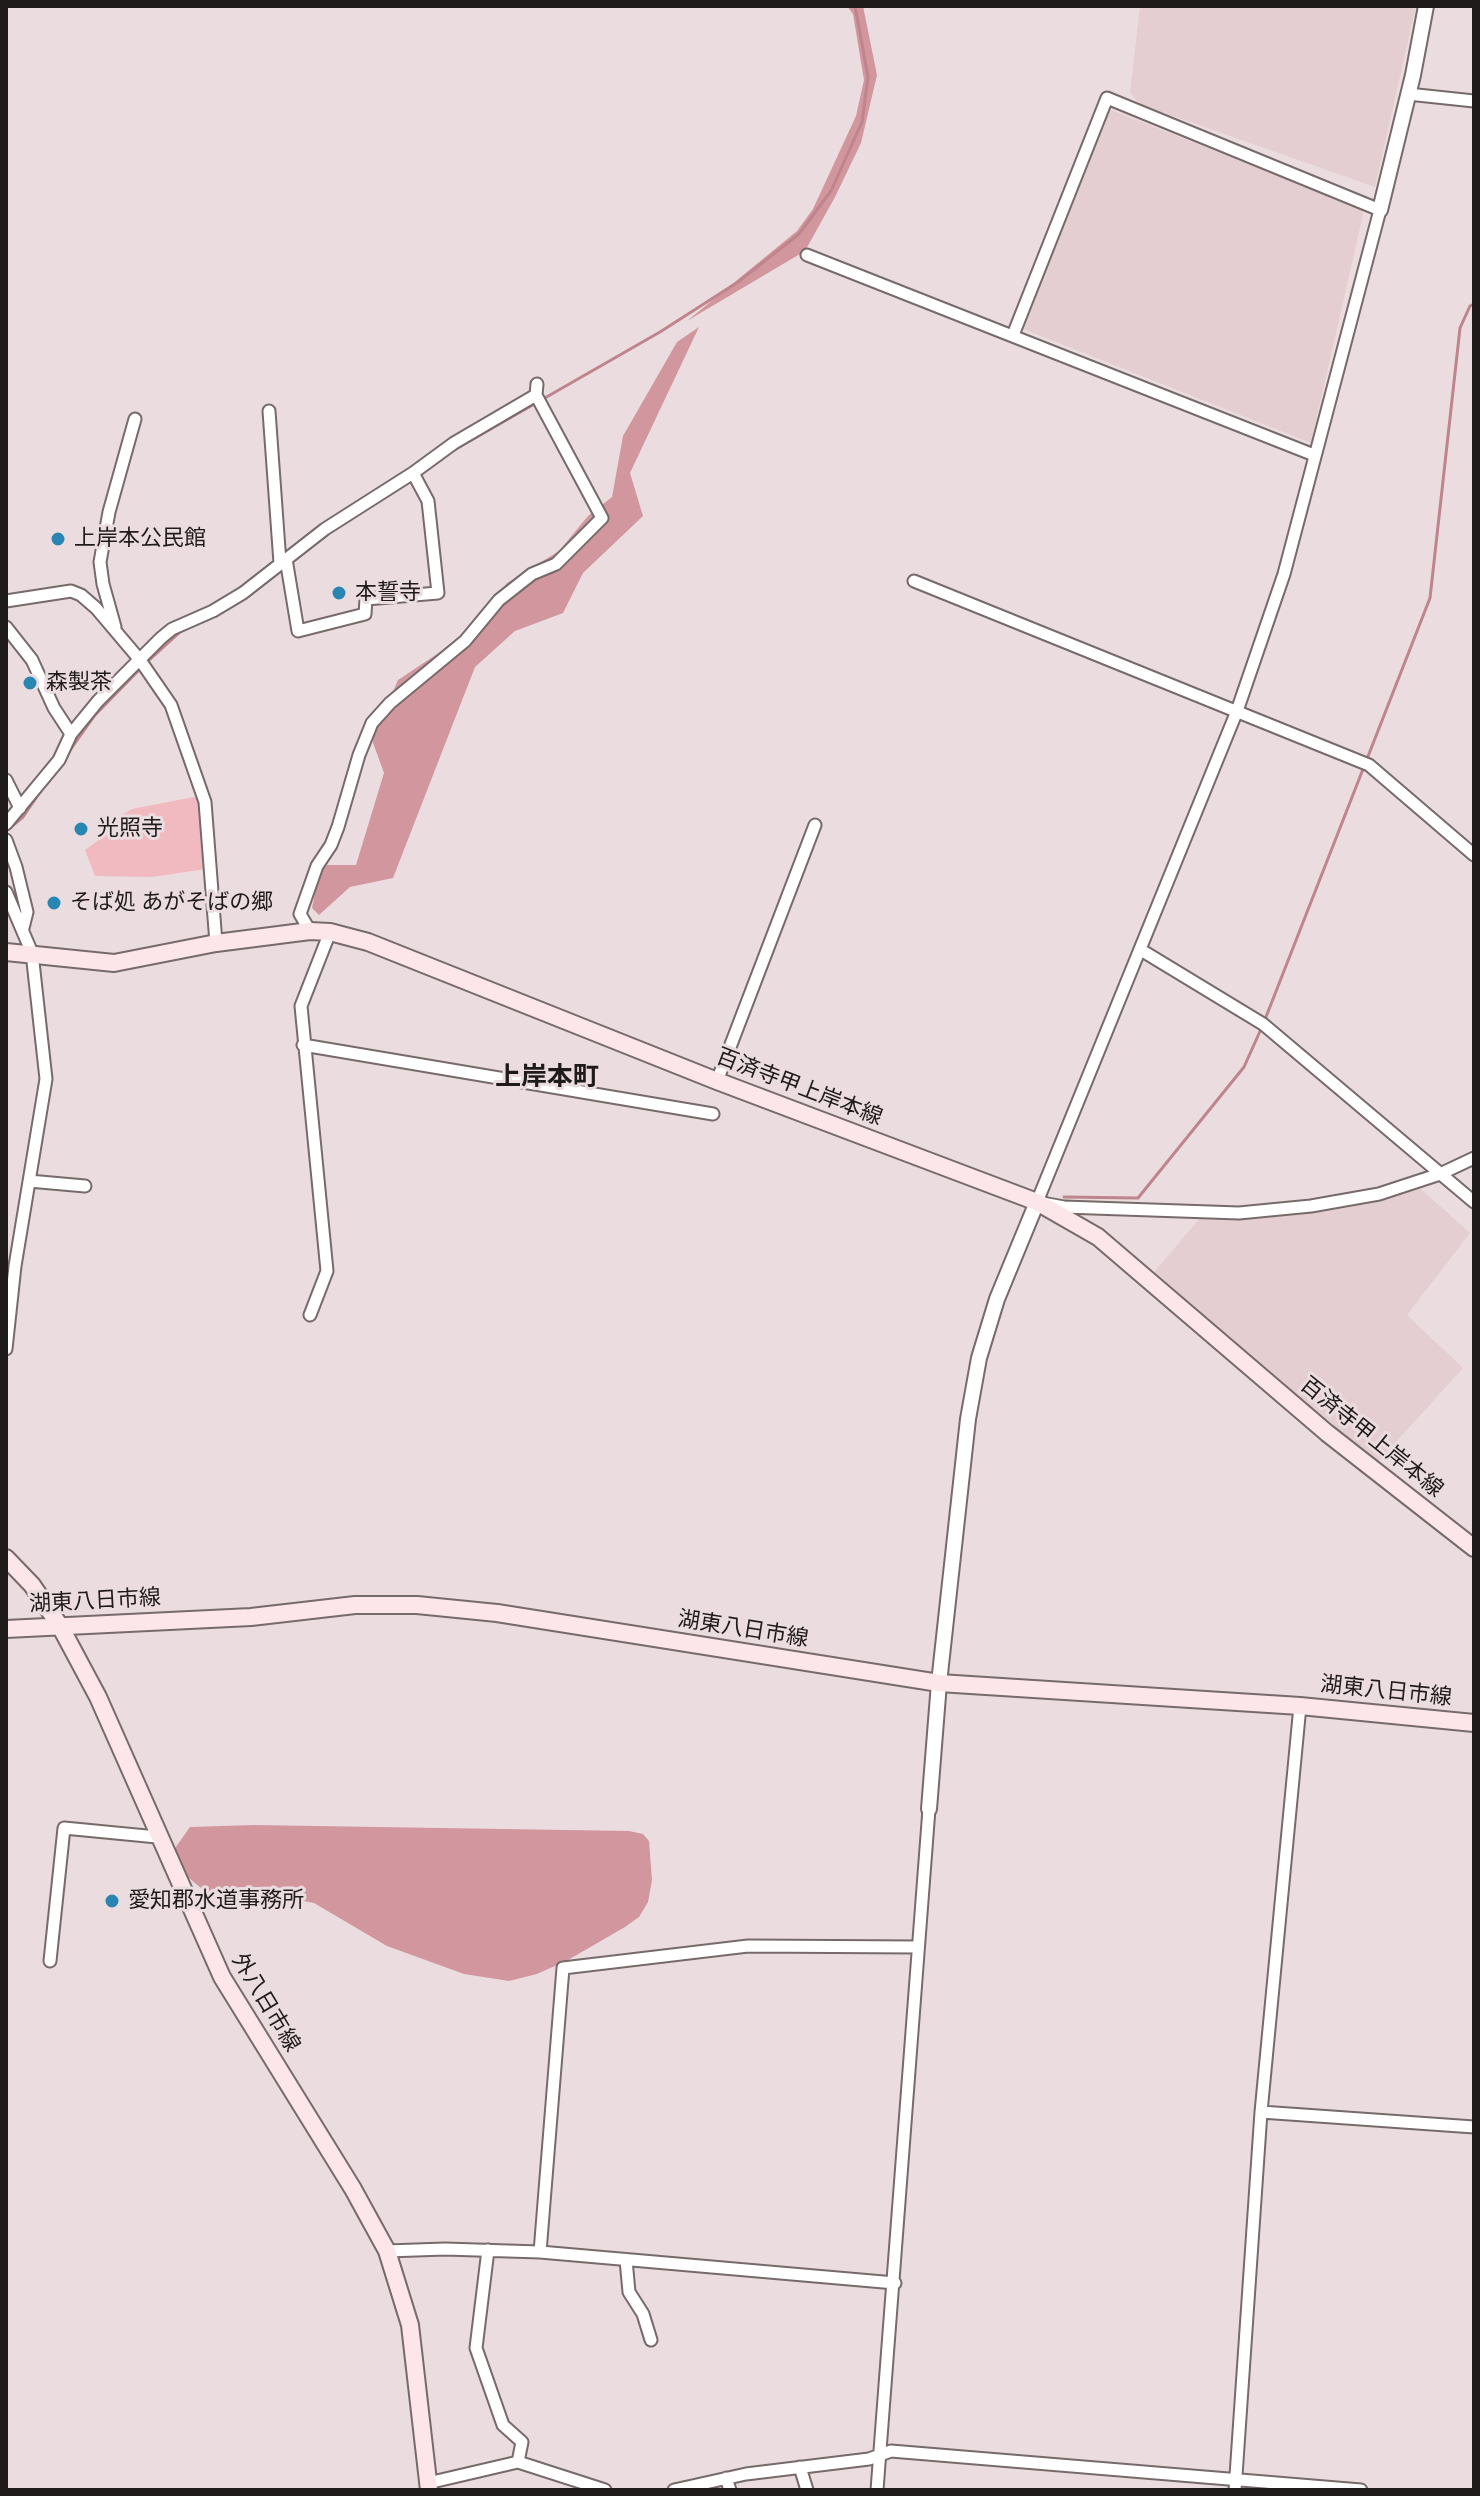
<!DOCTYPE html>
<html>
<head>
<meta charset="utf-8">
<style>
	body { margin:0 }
	#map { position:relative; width:1480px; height:2496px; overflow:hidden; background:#ebdddf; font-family:"Source Serif 4",serif }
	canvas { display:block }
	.frame { position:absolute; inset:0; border:8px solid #201b1b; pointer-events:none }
</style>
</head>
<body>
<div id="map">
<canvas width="1480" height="2496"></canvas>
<div class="frame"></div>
</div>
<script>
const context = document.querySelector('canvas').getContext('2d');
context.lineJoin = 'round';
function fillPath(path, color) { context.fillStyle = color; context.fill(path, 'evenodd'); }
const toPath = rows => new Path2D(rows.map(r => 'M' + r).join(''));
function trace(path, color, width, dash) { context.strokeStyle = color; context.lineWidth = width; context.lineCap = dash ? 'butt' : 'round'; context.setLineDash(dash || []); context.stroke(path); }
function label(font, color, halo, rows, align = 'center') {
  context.font = font + ' "Source Serif 4","Noto Sans JP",serif'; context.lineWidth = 6; context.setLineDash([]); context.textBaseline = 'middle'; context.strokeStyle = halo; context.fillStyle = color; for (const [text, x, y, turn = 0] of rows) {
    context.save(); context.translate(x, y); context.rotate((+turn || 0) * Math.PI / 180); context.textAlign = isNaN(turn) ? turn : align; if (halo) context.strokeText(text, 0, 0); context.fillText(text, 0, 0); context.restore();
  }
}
fillPath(toPath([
	[1140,6,1416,6,1375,187,1139,104,1130,92],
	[1109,109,1364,210,1311,443,1023,329],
	[1421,1189,1470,1233,1407,1315,1463,1368,1378,1462,1151,1276,1199,1219,1242,1220,1346,1208]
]), '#e4ced1');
fillPath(toPath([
	[194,797,201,802,206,869,152,877,95,876,85,850,100,839,111,821,132,809]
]), '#f1b9c0');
fillPath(toPath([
	[847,6,863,6,877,75,861,143,835,197,805,251,687,321,797,231,813,209,856,116,864,80,853,14],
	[699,327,630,473,643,516,583,573,563,613,515,631,475,667,393,878,350,887,319,915,312,908,319,874,327,865,356,865,384,773,372,740,398,680,440,652,471,627,507,583,559,551,588,516,612,497,623,436,677,342],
	[254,1825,629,1831,643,1834,649,1841,652,1880,648,1902,639,1917,625,1927,568,1960,537,1974,509,1981,464,1974,387,1946,314,1903,289,1898,221,1894,201,1888,183,1873,173,1851,190,1827]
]), '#d2969e');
trace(toPath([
	[454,450,660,332,738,282,799,234,831,191,862,122,868,77,855,6],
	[146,663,180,632,189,627],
	[68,753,95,715,141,668],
	[6,831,23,817,47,782],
	[1264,1022,1430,598,1460,328,1470,306,1474,304],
	[1064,1197,1138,1198,1244,1067,1261,1029]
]), '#bf848d', 3);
const minor = toPath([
	[1408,94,1474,101],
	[807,255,1314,455],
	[1013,335,1107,98,1380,210,1284,574,1237,711,1037,1202,1064,1207,1239,1213,1311,1206,1379,1194,1440,1174,1474,1158],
	[269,411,280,563],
	[286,559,298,631,365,614,366,599,438,593,428,501,413,473],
	[914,581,1369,765,1474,855],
	[6,601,71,591,81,595,96,608,140,660,171,705,205,802,216,943],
	[6,627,32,660,54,708,71,734],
	[115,627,103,584,100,562,109,512,135,419],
	[6,780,20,808],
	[6,824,59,760,71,734,98,701,161,638,172,629,213,611,243,593,325,529,413,473,454,443,536,395,537,384],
	[6,840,16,867,27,912,23,928],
	[6,892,32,953,46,1079,15,1266,6,1349],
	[310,931,300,914,317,866,331,845,338,827,359,755,372,723,390,703,465,641,499,600,532,574,556,564,602,518,536,395],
	[1141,950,1263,1024,1474,1202],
	[303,1045,713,1114],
	[717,1081,815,825],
	[29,1181,85,1186],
	[310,1315,327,1271,301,1006,330,932],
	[50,1961,64,1828,157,1837],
	[1261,2112,1474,2127],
	[488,2250,476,2348,503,2425,522,2442,518,2462],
	[387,2251,445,2249,540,2252,895,2283],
	[540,2252,563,1968,748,1946,918,1947],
	[626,2260,629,2292,643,2314,651,2340],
	[800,2467,807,2490],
	[726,2478,730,2490],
	[428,2483,518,2462,605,2490],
	[674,2490,746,2474,869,2459,891,2451,1361,2490],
	[877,2490,929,1809],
	[1235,2490,1261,2112,1300,1706]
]);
const tertiary = toPath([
	[1380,210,1413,75,1426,6],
	[929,1809,939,1683,968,1419,979,1358,997,1299,1037,1202]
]);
const secondary = toPath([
	[6,952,114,963,216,943,310,931,330,932,368,942,717,1081,1037,1202,1098,1237,1327,1433,1474,1548],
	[6,1558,32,1585,60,1626,98,1697,222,1977,353,2189,387,2251,410,2325,429,2490],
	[6,1629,251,1617,355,1605,417,1605,497,1613,939,1683,1300,1706,1474,1723]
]);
trace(minor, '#766a6b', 15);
trace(tertiary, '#766a6b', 18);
trace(secondary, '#766a6b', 20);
trace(minor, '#fff', 11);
trace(tertiary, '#fff', 14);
trace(secondary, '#fce6e9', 16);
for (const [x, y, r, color] of [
	[58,539,8,"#2986b3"],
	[339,593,8,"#2986b3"],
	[30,683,8,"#2986b3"],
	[81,829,8,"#2986b3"],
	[54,903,8,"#2986b3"],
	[112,1901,8,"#2986b3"]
]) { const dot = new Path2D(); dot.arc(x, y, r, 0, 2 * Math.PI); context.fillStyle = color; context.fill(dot); trace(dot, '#ebdddf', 3); }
label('22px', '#201b1b', '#ebdddf', [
	["上岸本公民館",74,539],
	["本誓寺",355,593],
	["森製茶",46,683],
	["光照寺",97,829],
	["そば処 あがそばの郷",70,903],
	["愛知郡水道事務所",128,1901]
], 'left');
label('22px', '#201b1b', '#ebdddf', [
	["百済寺甲上岸本線",799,1088,21],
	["百済寺甲上岸本線",1371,1438,39],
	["湖東八日市線",95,1602,-3],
	["湖東八日市線",743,1630,9],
	["湖東八日市線",1386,1692,6],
	["外八日市線",265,2003,59]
]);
label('bold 26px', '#201b1b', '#ebdddf', [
	["上岸本町",547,1078]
]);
</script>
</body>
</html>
